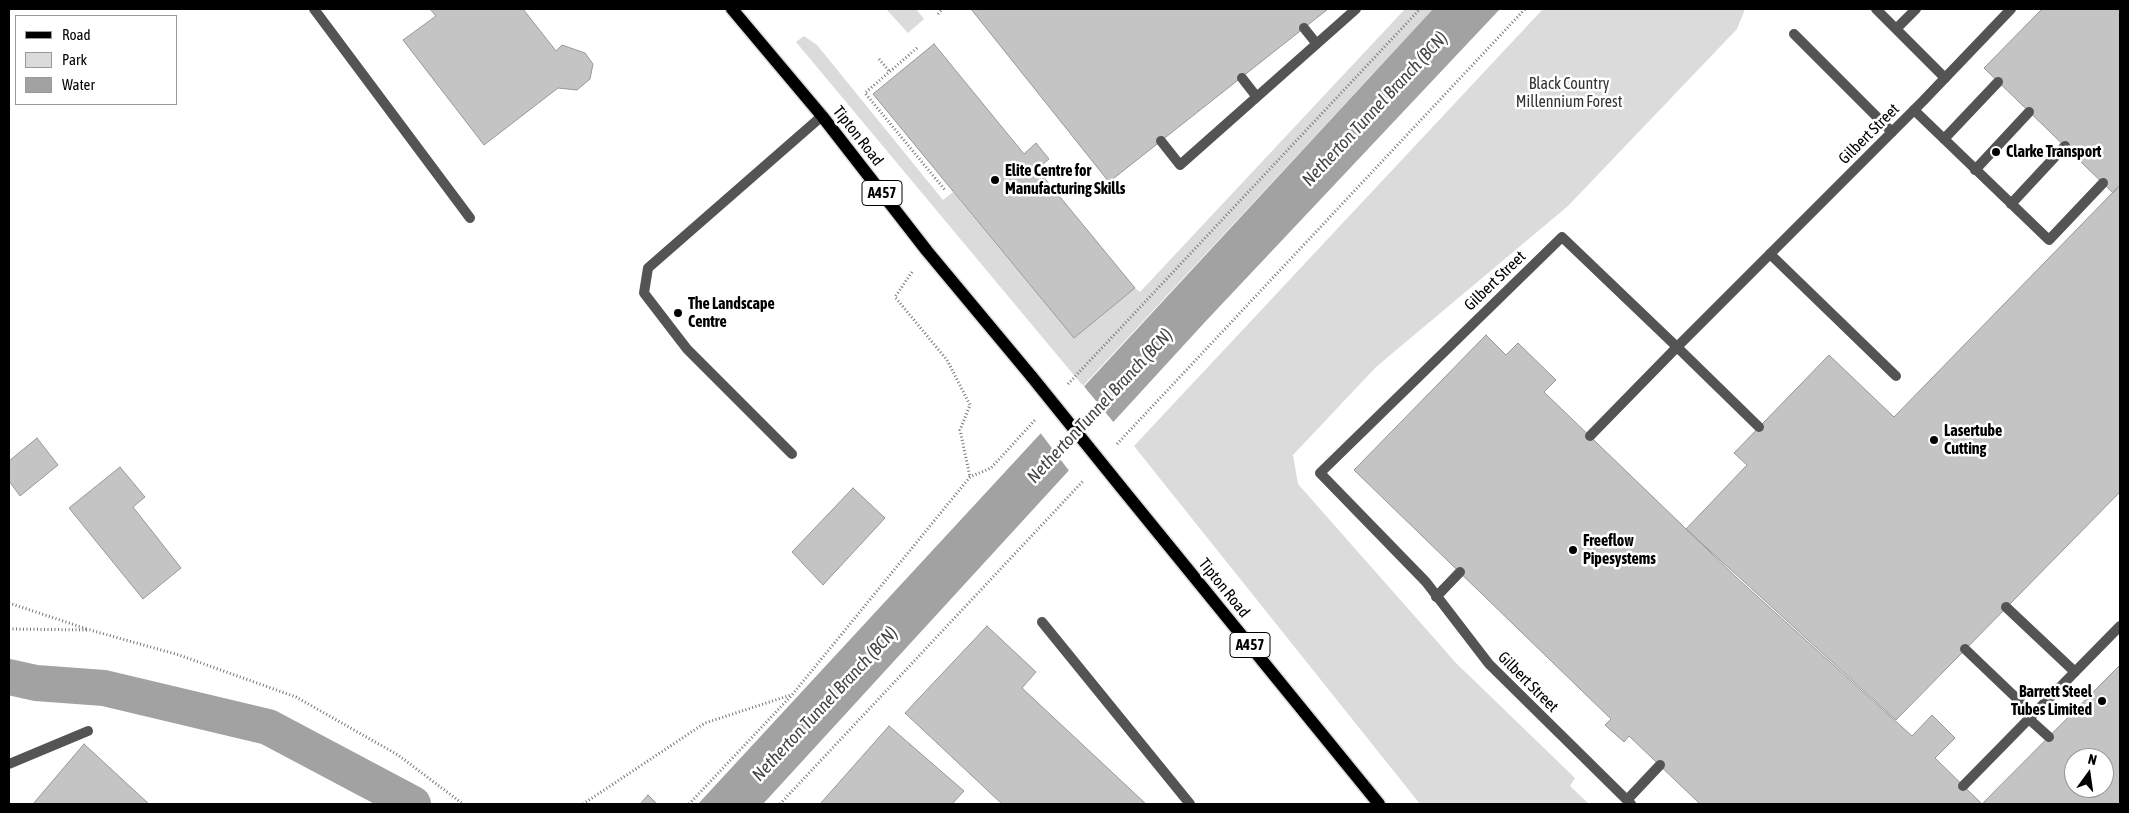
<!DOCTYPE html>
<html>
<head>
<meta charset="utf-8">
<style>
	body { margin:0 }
	#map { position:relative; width:2129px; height:813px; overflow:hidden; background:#fff; font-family:"Asap Condensed",sans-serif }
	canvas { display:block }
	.frame { position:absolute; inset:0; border:10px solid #000; pointer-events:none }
	.legend { position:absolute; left:15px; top:15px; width:162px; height:90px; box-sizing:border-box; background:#fff; border:1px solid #999; margin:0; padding:6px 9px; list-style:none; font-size:15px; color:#000 }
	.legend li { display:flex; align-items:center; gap:10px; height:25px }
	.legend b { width:25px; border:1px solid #999 }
	.north { position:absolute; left:2064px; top:748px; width:50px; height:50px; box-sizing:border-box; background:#fff; border:1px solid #999; border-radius:50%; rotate:14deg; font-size:14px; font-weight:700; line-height:20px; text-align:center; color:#000 }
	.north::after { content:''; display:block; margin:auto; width:18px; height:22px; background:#000; clip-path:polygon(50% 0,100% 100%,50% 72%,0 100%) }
</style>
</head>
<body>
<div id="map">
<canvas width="2129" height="813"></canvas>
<div class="frame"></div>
<ul class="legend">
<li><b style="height:6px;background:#000"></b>Road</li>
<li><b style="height:14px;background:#dbdbdb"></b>Park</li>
<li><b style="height:14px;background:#a2a2a2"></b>Water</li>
</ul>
<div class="north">N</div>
</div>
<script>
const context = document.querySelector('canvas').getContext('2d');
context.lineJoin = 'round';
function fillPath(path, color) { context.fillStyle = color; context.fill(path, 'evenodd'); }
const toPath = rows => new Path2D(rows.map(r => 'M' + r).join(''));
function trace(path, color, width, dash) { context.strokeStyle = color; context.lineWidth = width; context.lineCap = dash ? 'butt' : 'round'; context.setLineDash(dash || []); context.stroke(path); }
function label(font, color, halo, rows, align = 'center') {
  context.font = font + ' "Asap Condensed",sans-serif'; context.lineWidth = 5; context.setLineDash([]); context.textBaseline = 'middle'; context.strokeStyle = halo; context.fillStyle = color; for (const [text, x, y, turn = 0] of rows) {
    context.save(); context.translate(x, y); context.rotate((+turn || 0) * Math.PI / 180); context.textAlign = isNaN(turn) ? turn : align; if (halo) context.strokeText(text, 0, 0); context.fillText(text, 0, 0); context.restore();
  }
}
fillPath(toPath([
	[886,9,916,9,924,19,908,33],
	[1405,9,1433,9,1083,386,796,42,804,36,817,45,943,200,953,192,1074,338,1135,288,1140,292],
	[1543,9,1745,9,1737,29,1568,206,1376,367,1293,455,1298,484,1456,663,1575,778,1570,786,1589,804,1420,804,1134,446]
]), '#dbdbdb');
fillPath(toPath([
	[1433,9,1500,9,1205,322,763,804,698,804]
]), '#a2a2a2');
fillPath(toPath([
	[1082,384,1115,424,1070,472,1039,431]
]), '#fff');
trace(toPath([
	[9,677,36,683,104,688,268,727,413,804]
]), '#a2a2a2', 36);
const building = toPath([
	[430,9,523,9,556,51,562,45,585,53,593,64,590,79,577,90,558,88,484,145,403,40,436,16,430,9],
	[971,9,1328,9,1109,182,971,9],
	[2042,9,2120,9,2120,185,2113,193,1984,68,2042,9],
	[934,44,1024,154,1036,143,1049,159,1037,169,1135,288,1074,338,873,94,934,44],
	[2120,185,2120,492,1896,720,1686,529,1747,465,1734,453,1829,355,1894,417,2120,185],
	[1486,335,1506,355,1518,343,1556,380,1544,392,1737,578,1912,736,1932,715,1955,738,1935,758,1982,804,1700,804,1629,736,1624,742,1605,725,1611,719,1354,470,1486,335],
	[37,438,58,465,20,496,9,481,9,461,37,438],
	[120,467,145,497,133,507,181,568,143,599,69,508,120,467],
	[853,488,885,518,823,585,792,552,853,488],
	[987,626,1036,672,1022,688,1146,804,1002,804,905,713,987,626],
	[2120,665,2120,804,1982,804,2120,665],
	[2074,758,2104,758,2104,788,2074,788,2074,758],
	[889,726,964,791,952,804,820,804,889,726],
	[84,744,149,804,33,804,84,744],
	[648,795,657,804,640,804,648,795]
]);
fillPath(building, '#c4c4c4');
trace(building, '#989898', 1);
const primary = toPath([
	[732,9,822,116,927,251,1032,377],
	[1120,486,1379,804]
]);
trace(primary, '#dbdbdb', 15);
trace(toPath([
	[938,14,942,9],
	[917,48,865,93,945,190],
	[879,59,890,72],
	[912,272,895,297,947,360,970,405,960,430,970,477],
	[1068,384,1420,9],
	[1117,444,1525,9],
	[9,603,87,629],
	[9,629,90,630,179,655,296,697,398,755,463,804],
	[583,804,705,723,791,695],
	[689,804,792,695,970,477,991,468,1035,420],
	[780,804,1084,480]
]), '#767676', 3, [1, 2.5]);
trace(toPath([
	[314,9,470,218],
	[1876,9,1945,78],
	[1304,28,1316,43],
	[1896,29,1916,9],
	[1794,34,1892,132],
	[1242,78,1256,96],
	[1914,110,2049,240,2103,183],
	[1944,139,1998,82],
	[1161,141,1180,165,1356,9],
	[1975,170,2029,112],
	[2011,204,2065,146],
	[1770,254,1896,376],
	[1590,436,1677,347,1759,427],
	[792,454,687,349,644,293,648,268,822,116],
	[1436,597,1460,572],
	[2006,607,2075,672],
	[1042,622,1190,804],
	[1965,649,2033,714],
	[2029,719,2049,737],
	[9,764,88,731],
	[1963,786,2120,626],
	[1627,800,1660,765]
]), '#545454', 10);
trace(toPath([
	[1631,804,1489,664,1426,582,1320,473,1562,237,1677,347,1923,101,2011,9]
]), '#545454', 10);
trace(primary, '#000', 12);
const primaryBridge = toPath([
	[1032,377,1120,486]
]);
trace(primaryBridge, '#dbdbdb', 15, []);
trace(primaryBridge, '#000', 12);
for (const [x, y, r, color] of [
	[1996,152,5,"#000"],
	[995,180,5,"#000"],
	[678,313,5,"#000"],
	[1934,440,5,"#000"],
	[1573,550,5,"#000"],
	[2102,701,5,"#000"]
]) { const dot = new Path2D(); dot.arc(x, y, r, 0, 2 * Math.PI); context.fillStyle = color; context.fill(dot); trace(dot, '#fff', 2); }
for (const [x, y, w] of [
	[882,193,40],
	[1250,645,40]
]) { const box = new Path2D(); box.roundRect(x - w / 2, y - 12.5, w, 25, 4); context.fillStyle = '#fff'; context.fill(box); trace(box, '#000', 1); }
label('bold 15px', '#000', null, [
	["A457",882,193],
	["A457",1250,645]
]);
label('16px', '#323232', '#fff', [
	["Black Country",1569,84],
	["Millennium Forest",1569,102]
]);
label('16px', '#000', '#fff', [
	["Gilbert Street",1869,134,-45],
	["Tipton Road",858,136,52],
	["Gilbert Street",1495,281,-44],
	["Tipton Road",1224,588,51],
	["Gilbert Street",1528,682,45]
]);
label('bold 16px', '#000', '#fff', [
	["Clarke Transport",2006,152],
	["Elite Centre for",1005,171],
	["Manufacturing Skills",1005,189],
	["The Landscape",688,304],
	["Centre",688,322],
	["Lasertube",1944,431],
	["Cutting",1944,449],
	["Freeflow",1583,541],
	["Pipesystems",1583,559],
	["Barrett Steel",2092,692,"right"],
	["Tubes Limited",2092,710,"right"]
], 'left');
label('italic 18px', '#434343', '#fff', [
	["Netherton Tunnel Branch (BCN)",1375,109,-47],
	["Netherton Tunnel Branch (BCN)",1100,406,-47],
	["Netherton Tunnel Branch (BCN)",825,704,-47]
]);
</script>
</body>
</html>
